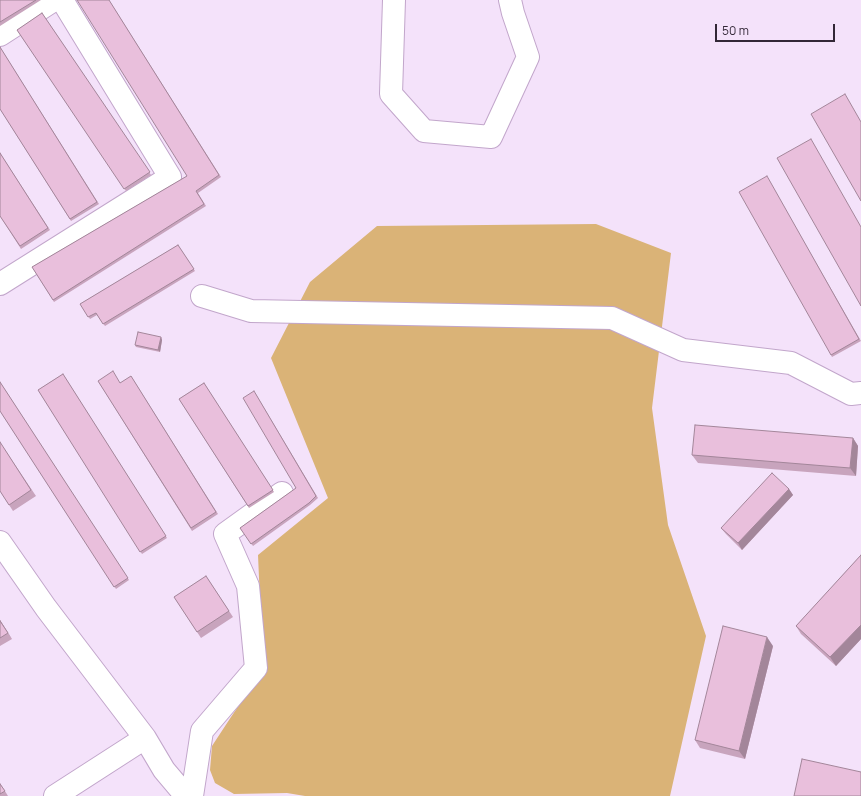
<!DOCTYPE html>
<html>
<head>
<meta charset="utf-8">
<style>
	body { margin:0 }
	#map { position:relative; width:861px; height:796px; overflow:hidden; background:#f4e2fa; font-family:Manrope,sans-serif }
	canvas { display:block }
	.scale { position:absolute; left:715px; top:24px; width:120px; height:18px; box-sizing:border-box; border:2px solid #322736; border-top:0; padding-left:5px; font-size:12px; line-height:14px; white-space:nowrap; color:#322736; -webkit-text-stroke:3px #f4e2fa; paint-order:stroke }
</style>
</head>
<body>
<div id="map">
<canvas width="861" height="796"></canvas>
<div class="scale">50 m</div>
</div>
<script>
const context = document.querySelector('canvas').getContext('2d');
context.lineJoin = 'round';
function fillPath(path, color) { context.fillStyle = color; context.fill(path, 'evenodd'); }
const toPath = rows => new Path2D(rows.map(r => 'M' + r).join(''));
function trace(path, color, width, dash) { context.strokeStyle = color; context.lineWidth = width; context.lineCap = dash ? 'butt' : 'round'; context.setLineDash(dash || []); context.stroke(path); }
fillPath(toPath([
	[596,224,671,253,652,408,668,525,706,636,670,796,305,796,287,793,234,794,215,783,210,770,212,746,231,717,263,670,258,555,328,498,271,358,310,282,377,226]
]), '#dab377');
const minor = toPath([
	[394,0,391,94,424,131,491,137,528,57,513,13,510,0],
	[0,35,54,0],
	[0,284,170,177,62,0],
	[202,296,251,311,612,318,683,350,791,363,851,394,861,393],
	[0,542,46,608,145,738,164,770,186,796],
	[55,796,145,738],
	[192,796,202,731,256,668,248,586,225,534,282,493]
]);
trace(minor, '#c2a6cb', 24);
trace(minor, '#fff', 22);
fillPath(toPath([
	[0,0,41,0,0,26],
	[109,0,221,177,198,193,206,206,54,302,32,267,187,176],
	[42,13,151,175,126,191,17,30],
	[0,47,99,204,71,221,0,109],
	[0,153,50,230,21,249,0,216],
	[768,179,861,341,832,357,831,355],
	[178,245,195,271,105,326,97,315,90,319,80,304],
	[161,337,162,340,160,352,136,347,135,345],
	[63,374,167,538,142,554,38,390],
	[131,376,218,514,192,531,98,381,121,383],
	[0,382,129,580,116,589,0,411],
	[204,383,274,492,249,508,179,399],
	[254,391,318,498,310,505,253,546,240,528,296,488],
	[853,438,858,446,856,476,698,463,692,455],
	[3,447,36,496,13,511,0,491],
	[789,489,793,495,742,550,726,534,721,528],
	[861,555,861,639,836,666,801,634,796,626],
	[206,576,233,617,201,638,174,597],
	[0,620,12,639,0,646],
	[773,646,745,759,700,748,695,740],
	[0,783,8,796,0,796]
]), '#c8a4bd');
fillPath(toPath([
	[161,337,162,340,160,352,158,350],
	[853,438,858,446,856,476,850,468],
	[789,489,793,495,742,550,738,543],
	[0,620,12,639,0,621],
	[861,625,861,639,836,666,830,657],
	[767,637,773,646,745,759,739,751]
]), '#a3869a');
const building = toPath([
	[0,0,36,0,0,22,0,0],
	[77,0,109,0,219,175,196,191,204,204,53,300,32,267,187,176,77,0],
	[42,13,150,172,124,189,17,30,42,13],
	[0,47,97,202,70,219,0,109,0,47],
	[845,94,861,122,861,201,811,114,845,94],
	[811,139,861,227,861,306,777,158,811,139],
	[0,153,48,228,20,246,0,216,0,153],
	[767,176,859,339,831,355,739,192,767,176],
	[178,245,194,269,103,324,96,313,88,317,80,304,178,245],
	[138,332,161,337,158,350,135,345,138,332],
	[113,371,120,383,131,376,216,512,191,528,98,381,113,371],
	[63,374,166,536,140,552,38,390,63,374],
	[0,382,128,578,114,587,0,411,0,382],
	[204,383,273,490,248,506,179,399,204,383],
	[254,391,316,496,309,503,251,544,240,528,296,488,243,398,254,391],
	[695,425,853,438,850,468,692,455,695,425],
	[0,442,31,490,9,505,0,491,0,442],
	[772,473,789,489,738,543,721,528,772,473],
	[861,555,861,625,830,657,796,626,861,555],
	[206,576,229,611,197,632,174,597,206,576],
	[0,621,8,633,0,638,0,621],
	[723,626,767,637,739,751,695,740,723,626],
	[802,759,861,772,861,796,794,796,802,759],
	[0,784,5,791,0,794,0,784]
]);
fillPath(building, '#e9bfdc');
trace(building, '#a3869a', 1);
</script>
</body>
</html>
